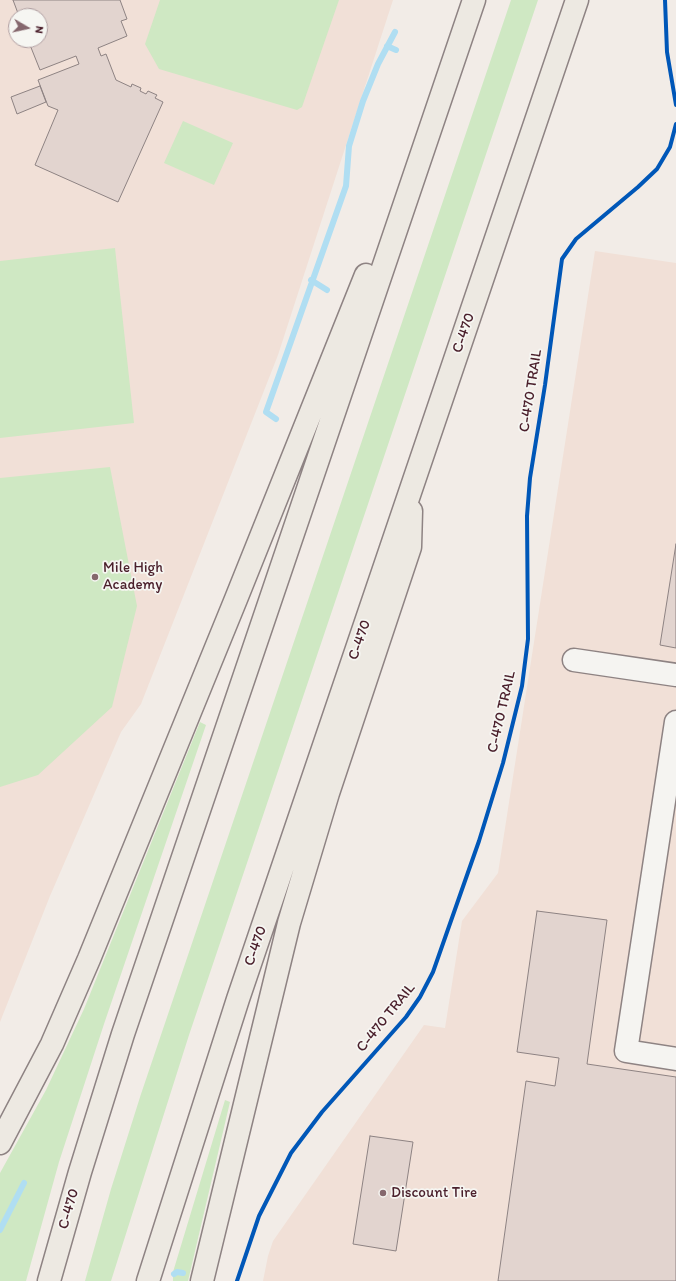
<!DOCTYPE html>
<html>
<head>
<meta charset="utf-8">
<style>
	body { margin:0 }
	#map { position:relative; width:676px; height:1281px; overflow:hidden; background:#f2ece7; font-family:Itim,sans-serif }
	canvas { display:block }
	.north { position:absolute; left:8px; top:8px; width:40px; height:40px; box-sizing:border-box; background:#f6f6f2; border:1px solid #b1a0a2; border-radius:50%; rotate:99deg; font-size:11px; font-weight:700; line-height:16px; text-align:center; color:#4a1f2b }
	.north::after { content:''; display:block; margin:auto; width:14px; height:18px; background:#85676d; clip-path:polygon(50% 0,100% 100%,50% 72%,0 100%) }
</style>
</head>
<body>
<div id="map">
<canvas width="676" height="1281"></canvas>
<div class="north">N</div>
</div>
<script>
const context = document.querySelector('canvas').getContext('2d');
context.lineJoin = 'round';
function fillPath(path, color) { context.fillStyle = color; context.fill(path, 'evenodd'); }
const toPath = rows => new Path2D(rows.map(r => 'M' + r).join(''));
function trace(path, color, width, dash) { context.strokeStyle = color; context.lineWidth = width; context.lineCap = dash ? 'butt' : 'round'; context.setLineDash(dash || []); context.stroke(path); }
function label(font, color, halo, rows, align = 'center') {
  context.font = font + ' Itim,sans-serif'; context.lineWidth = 3.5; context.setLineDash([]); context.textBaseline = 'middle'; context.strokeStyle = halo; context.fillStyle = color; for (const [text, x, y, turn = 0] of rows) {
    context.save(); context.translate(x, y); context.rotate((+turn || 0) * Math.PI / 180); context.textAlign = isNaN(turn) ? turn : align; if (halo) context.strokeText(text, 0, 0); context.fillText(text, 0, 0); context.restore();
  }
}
fillPath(toPath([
	[0,0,393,0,278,355,141,704,121,732,50,896,0,1022],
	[16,16,40,16,40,40,16,40],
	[595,251,676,263,676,1281,263,1281,268,1256,273,1241,424,1025,445,1028,462,921,498,873]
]), '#f1e0d7');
fillPath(toPath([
	[160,0,339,0,302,107,297,110,159,69,145,44],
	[511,0,538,0,189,1035,111,1281,85,1281,111,1189,141,1094],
	[183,121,233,143,214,185,164,163],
	[115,248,134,423,0,438,0,261],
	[110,467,137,606,112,707,38,775,0,787,0,478],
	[200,722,206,725,104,1024,59,1162,26,1281,0,1281,0,1173,46,1090,84,1009],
	[225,1100,230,1102,188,1281,173,1281,173,1272]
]), '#cfe8c3');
trace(toPath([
	[387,46,396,50],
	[311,280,327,290],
	[276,419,266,412,346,186,349,146,363,101,378,64,395,32],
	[0,1230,24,1183],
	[174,1274,177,1272,183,1273]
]), '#b0def2', 6);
const building = toPath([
	[13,0,120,0,127,19,121,21,127,36,98,48,101,56,106,54,116,80,131,87,132,84,141,88,140,91,146,94,148,91,157,95,155,98,163,102,118,202,35,165,58,110,48,106,38,80,79,64,76,56,40,70,28,40,40,40,40,16,19,16,13,0],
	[40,86,46,102,17,114,11,97,40,86],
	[676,544,676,648,660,645,676,544],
	[537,911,607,920,587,1064,676,1077,676,1281,498,1281,526,1081,555,1086,559,1058,517,1052,537,911],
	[370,1136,413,1142,396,1251,353,1244,370,1136]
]);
fillPath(building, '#e2d4cf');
trace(building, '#8e8383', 1);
const minor = toPath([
	[574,660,676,675],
	[676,722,626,1051,676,1059]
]);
const highway = toPath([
	[0,1143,52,1044,89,959,236,599,366,275],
	[49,1281,80,1172,123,1034,474,0],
	[148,1281,238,999,577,0],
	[202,1281,289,923,328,793,410,547,411,511]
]);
trace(minor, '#8e8383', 25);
trace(highway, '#8e8383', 25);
trace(minor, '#f5f4f1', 22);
trace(highway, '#ede9e2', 22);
trace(toPath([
	[665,0,667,52,676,105],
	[237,1281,259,1216,291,1153,322,1112,406,1017,420,997,433,972,479,841,503,763,522,686,528,639,527,516,530,478,545,385,562,259,576,239,638,187,657,169,670,147,676,124]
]), '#0057b8', 4);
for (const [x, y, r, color] of [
	[95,577,4,"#85676d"],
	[383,1193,4,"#85676d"]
]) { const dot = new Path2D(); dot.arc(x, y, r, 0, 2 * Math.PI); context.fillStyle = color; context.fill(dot); trace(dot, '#f6f6f2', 1.5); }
label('15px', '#4a1f2b', '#f6f6f2', [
	["C-470",464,333,-71],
	["C-470 TRAIL",531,391,-81],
	["C-470",360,640,-71],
	["C-470 TRAIL",502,712,-77],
	["C-470",256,946,-71],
	["C-470 TRAIL",386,1018,-51],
	["C-470",69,1209,-74]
]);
label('15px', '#4a1f2b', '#f6f6f2', [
	["Mile High",103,568],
	["Academy",103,585],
	["Discount Tire",391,1193]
], 'left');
</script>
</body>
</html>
